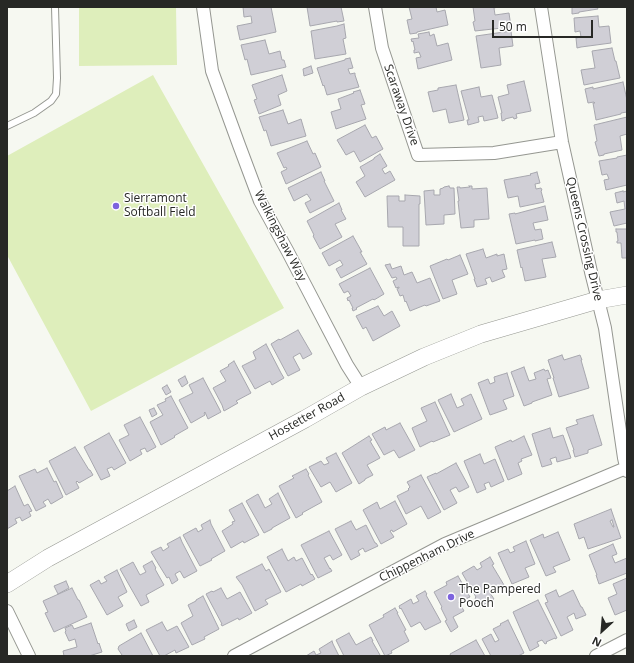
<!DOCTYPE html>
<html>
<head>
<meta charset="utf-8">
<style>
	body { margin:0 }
	#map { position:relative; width:634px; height:663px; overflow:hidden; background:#f6f8f1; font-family:"Open Sans",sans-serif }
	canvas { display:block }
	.frame { position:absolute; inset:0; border:8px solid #272825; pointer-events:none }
	.north { position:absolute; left:582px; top:611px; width:40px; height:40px; -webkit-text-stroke:3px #fff; paint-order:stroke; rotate:206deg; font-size:11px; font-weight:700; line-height:16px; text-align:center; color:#272825 }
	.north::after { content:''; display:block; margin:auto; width:14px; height:18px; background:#272825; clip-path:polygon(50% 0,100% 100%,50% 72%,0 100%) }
	.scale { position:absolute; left:492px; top:20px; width:101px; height:18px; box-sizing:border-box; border:2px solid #272825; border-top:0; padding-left:5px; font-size:12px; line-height:14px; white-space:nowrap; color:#272825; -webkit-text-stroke:3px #fff; paint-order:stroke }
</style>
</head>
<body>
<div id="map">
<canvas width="634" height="663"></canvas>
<div class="frame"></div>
<div class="north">N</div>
<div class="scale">50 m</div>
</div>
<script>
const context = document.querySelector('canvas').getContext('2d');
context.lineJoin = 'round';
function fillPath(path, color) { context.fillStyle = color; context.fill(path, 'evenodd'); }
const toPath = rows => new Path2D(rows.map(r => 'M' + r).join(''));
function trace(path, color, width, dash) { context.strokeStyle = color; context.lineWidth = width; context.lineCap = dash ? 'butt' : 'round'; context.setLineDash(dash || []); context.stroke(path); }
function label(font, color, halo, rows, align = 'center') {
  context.font = font + ' "Open Sans",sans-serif'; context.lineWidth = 3; context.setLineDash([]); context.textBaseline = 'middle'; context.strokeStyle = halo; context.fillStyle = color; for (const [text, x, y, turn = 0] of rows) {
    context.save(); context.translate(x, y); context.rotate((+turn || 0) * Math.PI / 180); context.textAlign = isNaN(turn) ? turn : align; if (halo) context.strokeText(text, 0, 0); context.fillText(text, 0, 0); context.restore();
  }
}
fillPath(toPath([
	[79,7,176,7,177,65,79,66],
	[153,75,284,308,91,411,7,255,7,156]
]), '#deeebb');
const building = toPath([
	[243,7,271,7,276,32,240,40,237,26,252,23,251,16,244,17,243,7],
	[307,7,341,7,344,21,337,22,337,21,310,26,307,7],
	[409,7,436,7,437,12,445,10,448,25,417,32,417,33,410,34,407,20,412,19,409,7],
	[473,7,498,7,494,8,495,15,509,13,511,27,475,31,473,22,475,21,473,7],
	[572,7,597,7,598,9,579,12,579,13,572,14,572,7],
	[598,16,599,27,609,26,611,43,581,47,577,48,576,38,581,37,580,31,575,32,574,18,598,16],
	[344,24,346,38,343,39,346,54,315,59,311,31,337,26,344,24],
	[511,31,513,46,499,48,501,65,481,68,476,36,511,31],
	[429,32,430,36,434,34,437,46,448,43,452,60,418,69,416,58,421,57,419,52,414,53,414,50,415,50,413,41,412,42,411,39,419,38,418,34,429,32],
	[265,40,269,54,280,51,282,60,284,60,286,67,251,75,247,59,245,60,241,45,265,40],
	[612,48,615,61,616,61,620,78,584,85,581,70,595,68,592,51,612,48],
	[350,58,353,68,348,69,350,74,355,73,355,75,359,87,327,95,324,85,323,86,317,68,345,60,345,59,350,58],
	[311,66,313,73,304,76,303,69,311,66],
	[282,75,287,91,278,95,281,105,259,114,254,100,257,99,252,85,282,75],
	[524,81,531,111,516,114,517,118,514,119,513,117,505,119,505,120,502,121,501,113,502,113,498,97,509,94,507,85,524,81],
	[623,82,627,100,627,112,621,113,621,114,596,120,593,103,595,103,594,102,588,103,585,89,593,87,593,89,623,82],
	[456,85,464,120,449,123,446,109,433,112,428,92,438,90,438,88,456,85],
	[479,87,481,97,492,95,498,118,484,121,483,116,478,117,479,122,468,125,467,120,469,120,461,91,479,87],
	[360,90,365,104,361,105,366,119,336,129,331,112,341,109,338,99,354,93,353,92,360,90],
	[283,110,288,124,301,119,306,136,271,146,266,130,264,131,259,117,283,110],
	[627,117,627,134,620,136,622,150,604,154,604,155,599,156,595,142,597,141,594,125,627,117],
	[365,125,372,138,376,136,383,149,360,162,354,151,346,155,337,140,365,125],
	[307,141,313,154,315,153,321,167,286,184,281,172,287,169,286,167,284,168,277,153,307,141],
	[380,154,387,166,382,169,385,174,390,171,395,180,365,197,356,182,365,176,360,167,374,159,374,158,380,154],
	[627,155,627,185,606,190,604,180,609,179,607,174,602,175,599,161,617,158,617,157,627,155],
	[321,172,325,181,324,181,334,201,310,213,305,203,311,200,307,194,294,201,288,188,321,172],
	[537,172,540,183,535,184,536,189,541,188,542,190,541,191,544,202,520,207,518,196,508,198,504,180,531,175,530,174,537,172],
	[449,186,450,188,454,188,455,214,444,215,444,224,426,225,424,191,434,190,434,195,440,195,440,189,443,188,444,187,449,186],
	[469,186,472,186,472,189,487,188,489,219,474,220,474,227,461,228,458,201,459,201,457,187,460,187,460,188,470,187,469,186],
	[623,191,623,192,627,191,627,223,614,226,610,212,625,209,624,201,617,203,615,193,623,191],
	[405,195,420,196,420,204,419,204,419,246,403,246,403,227,388,227,387,196,399,196,399,201,405,201,405,195],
	[339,203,342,210,341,210,346,219,335,224,342,237,320,249,313,236,314,235,307,221,339,203],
	[545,206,548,220,533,223,535,230,541,229,543,239,535,241,535,240,516,244,509,214,515,213,515,214,545,206],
	[616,229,627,229,627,258,622,258,621,243,617,243,617,241,618,241,617,232,616,232,616,229],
	[353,236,362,252,360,252,367,264,341,278,336,269,343,265,340,260,329,266,322,253,353,236],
	[552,242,556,257,542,259,546,277,525,281,522,267,521,268,517,250,552,242],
	[483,249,486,258,497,254,497,256,504,254,507,269,502,270,505,277,492,282,490,277,485,279,487,284,477,287,474,279,475,279,466,254,483,249],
	[460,255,468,274,452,280,457,294,443,299,430,266,447,259,448,260,460,255],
	[390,264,392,269,401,266,404,275,412,272,417,283,430,278,440,301,426,306,425,305,410,311,406,301,405,302,403,295,400,296,397,289,399,288,399,287,396,288,393,281,397,279,396,277,392,278,385,265,390,264],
	[370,268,384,294,374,300,373,299,356,308,357,309,353,311,352,308,353,308,349,300,348,301,347,298,351,296,348,291,344,293,339,284,370,268],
	[378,306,384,316,392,311,400,326,373,341,366,327,363,329,356,316,378,306],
	[298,330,312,354,303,359,300,353,293,357,300,370,288,376,271,344,279,339,280,340,298,330],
	[266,344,281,373,284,378,272,385,270,381,255,389,242,366,256,359,253,352,266,344],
	[562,355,564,360,580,355,582,360,581,360,589,388,559,397,553,378,554,378,548,360,562,355],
	[234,361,251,393,236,401,238,403,224,411,222,405,213,388,226,381,220,371,229,366,228,365,234,361],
	[524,367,529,381,536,379,534,373,544,369,545,371,548,370,551,378,547,379,552,395,532,402,532,403,524,406,511,372,524,367],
	[507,373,514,396,503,400,507,409,490,415,478,383,488,379,490,384,495,382,494,377,507,373],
	[185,376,188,383,182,387,178,380,185,376],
	[203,378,221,412,208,419,205,412,204,413,205,415,191,423,179,400,193,393,189,385,203,378],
	[167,385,171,392,166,395,162,388,167,385],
	[451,394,457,408,464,405,461,399,471,394,482,419,454,432,438,400,451,394],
	[171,396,188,428,174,436,175,437,161,445,150,422,163,415,157,405,166,401,165,399,171,396],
	[435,402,450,435,433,442,432,441,420,447,412,428,427,421,421,408,435,402],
	[154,408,157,414,152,417,149,410,154,408],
	[593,415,602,445,588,450,588,453,575,457,573,450,574,450,566,428,578,424,576,420,593,415],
	[140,417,156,447,147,452,145,448,140,450,142,454,130,461,119,440,129,435,124,425,140,417],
	[400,423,415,450,399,458,394,450,384,455,372,434,385,427,386,430,400,423],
	[550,428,553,438,563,435,571,458,557,462,556,457,550,459,552,464,542,467,532,434,550,428],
	[109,433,126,463,114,470,112,467,107,469,110,476,101,480,84,447,109,433],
	[369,436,372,440,370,441,380,458,367,465,373,475,365,479,365,480,359,484,342,453,369,436],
	[524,436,532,455,521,459,522,461,518,463,522,474,508,480,495,447,511,440,512,442,524,436],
	[75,447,89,470,90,470,93,475,79,483,77,481,76,482,79,488,66,495,49,461,75,447],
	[336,453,352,483,336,492,330,482,321,487,309,467,321,461,324,465,329,463,326,458,336,453],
	[480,454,484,464,495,459,504,481,491,487,489,482,484,484,486,489,477,493,464,461,480,454],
	[456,463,469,487,459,492,456,487,450,490,457,503,444,510,427,477,436,473,436,474,456,463],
	[47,468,54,482,56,481,63,497,51,504,48,499,43,502,46,506,36,511,19,476,35,469,37,473,47,468],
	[306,469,309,474,308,475,322,502,302,513,303,514,296,518,279,486,294,478,292,476,306,469],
	[421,475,441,512,428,519,421,506,406,514,397,496,409,490,408,489,410,487,407,482,421,475],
	[15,486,24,506,28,504,32,511,29,512,31,516,22,521,20,517,15,519,17,523,7,529,7,491,15,486],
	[278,493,290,518,272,528,272,529,264,533,246,501,258,494,265,508,272,504,269,499,278,493],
	[395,501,407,524,393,532,392,530,390,531,394,537,381,544,363,510,377,502,380,509,395,501],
	[242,503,259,535,244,543,243,541,231,548,222,531,233,524,232,522,235,521,229,510,242,503],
	[611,509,621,538,588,549,584,537,579,539,574,524,611,509],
	[612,520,614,527,613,527,610,521,612,520],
	[210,520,211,524,225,551,211,559,212,560,200,566,183,535,196,528,198,532,203,529,201,525,210,520],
	[351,521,356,530,366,525,375,543,376,543,378,546,365,552,363,548,358,551,360,555,351,560,335,529,351,521],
	[329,531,342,555,333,560,330,555,324,558,330,569,330,568,332,571,318,578,301,545,329,531],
	[558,532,570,560,553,567,556,572,546,576,530,540,543,534,544,538,558,532],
	[180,537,182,542,197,571,184,578,180,571,175,574,178,580,172,584,169,577,167,578,151,552,161,547,163,551,169,547,167,544,180,537],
	[526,541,535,564,525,568,529,577,512,584,498,553,508,549,510,553,515,551,513,547,526,541],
	[613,544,617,554,612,556,615,563,627,558,627,573,599,584,596,575,597,575,589,555,613,544],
	[282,549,288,561,294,557,296,561,302,558,311,575,312,574,315,579,302,586,301,584,286,592,267,557,282,549],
	[490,557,494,564,492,565,504,585,490,593,494,599,480,607,475,598,476,597,462,573,474,566,477,570,482,567,480,563,490,557],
	[152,561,156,568,155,569,164,585,146,595,149,602,141,606,120,569,133,562,140,575,146,572,143,566,152,561],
	[262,564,266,571,269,569,281,592,265,600,268,604,255,611,242,585,236,577,262,564],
	[117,570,127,592,118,597,123,606,107,615,90,585,99,580,101,584,107,581,104,577,117,570],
	[458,576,470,597,459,602,464,611,453,617,458,627,451,632,445,621,447,620,441,608,442,607,434,592,447,585,446,582,458,576],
	[627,578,627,610,615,615,608,598,617,594,613,584,627,578],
	[66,581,69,588,58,594,54,586,66,581],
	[72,588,78,600,79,600,87,617,54,632,45,613,48,612,43,601,72,588],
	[221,588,227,599,240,592,252,613,239,620,238,618,222,626,221,624,222,624,206,594,212,591,213,592,221,588],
	[556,590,559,597,573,590,581,607,582,607,586,615,576,619,574,613,567,617,573,630,561,636,545,603,548,602,545,595,556,590],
	[425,591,427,594,426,595,441,622,425,630,420,622,411,627,401,608,400,609,399,606,411,599,413,604,419,601,416,596,425,591],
	[203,596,219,629,204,637,205,639,192,645,181,623,193,616,188,605,196,601,196,600,203,596],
	[538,600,557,638,555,639,555,638,546,642,547,643,545,644,542,640,537,642,539,646,530,651,513,612,538,600],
	[395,608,398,613,397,613,406,630,404,631,409,641,391,651,392,653,385,656,369,625,384,617,383,615,395,608],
	[134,620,137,627,129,631,126,624,134,620],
	[508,620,524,653,518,656,491,656,482,639,491,634,495,642,499,640,493,629,501,625,500,624,508,620],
	[162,622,167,631,177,626,189,647,176,653,175,650,164,656,160,656,146,630,162,622],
	[91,623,98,644,99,643,102,652,89,656,64,656,63,651,77,647,75,639,69,641,65,632,66,631,65,628,72,625,74,629,91,623],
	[141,633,153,656,121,656,122,655,118,649,119,646,141,633],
	[349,633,356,645,371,637,373,641,372,641,380,655,378,656,344,656,336,640,349,633],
	[476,640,485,656,451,656,450,654,476,640],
	[332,641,333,644,339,656,306,656,314,651,316,655,321,653,319,649,332,641]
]);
fillPath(building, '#d0cfd6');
trace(building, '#a7a7ae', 1);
const lane = toPath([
	[7,126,34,113,51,101,56,94,57,78,55,7]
]);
const street = toPath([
	[203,7,212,71,239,145,260,201,288,252,347,365,361,387],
	[375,7,382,48,418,155,494,153,562,142],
	[541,7,562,142,591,272,605,328,624,458,627,471],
	[7,611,29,656],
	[234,656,445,544,626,468],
	[596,656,627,640]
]);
const secondary = toPath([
	[7,584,48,558,305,419,361,387,424,357,481,334,598,300,627,295]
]);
trace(lane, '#959791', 8);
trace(street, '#959791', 14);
trace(secondary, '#959791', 18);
trace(lane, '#fff', 6);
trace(street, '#fff', 12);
trace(secondary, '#fff', 17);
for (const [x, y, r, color] of [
	[116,206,4,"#7d63de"],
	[451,597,4,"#7d63de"]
]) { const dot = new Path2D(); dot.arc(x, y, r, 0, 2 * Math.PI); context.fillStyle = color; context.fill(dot); trace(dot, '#fff', 1.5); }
label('12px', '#272825', '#fff', [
	["Scaraway Drive",401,105,71],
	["Walkingshaw Way",280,236,63],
	["Queens Crossing Drive",584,239,77],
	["Hostetter Road",307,417,-29],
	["Chippenham Drive",427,556,-26]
]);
label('12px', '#272825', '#fff', [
	["Sierramont",124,199],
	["Softball Field",124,213],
	["The Pampered",459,590],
	["Pooch",459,604]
], 'left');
</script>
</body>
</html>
